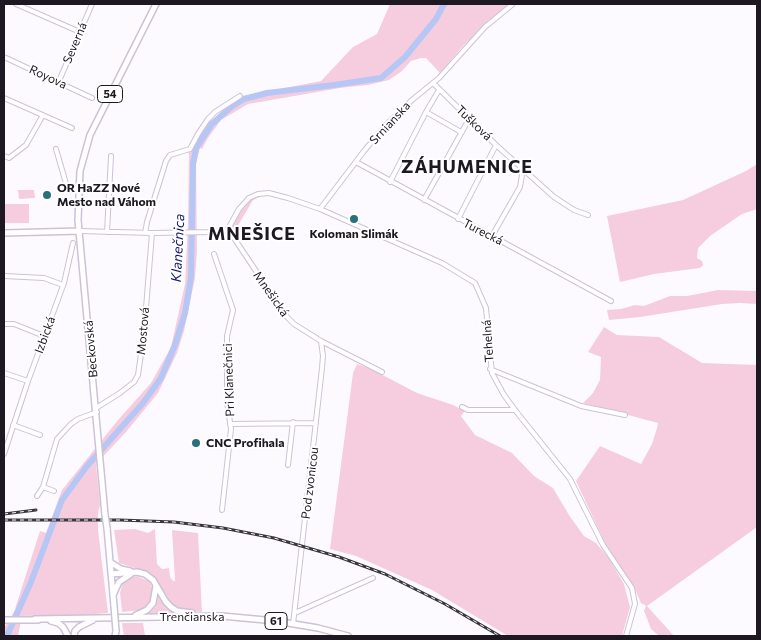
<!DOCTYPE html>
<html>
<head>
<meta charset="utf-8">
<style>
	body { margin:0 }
	#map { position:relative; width:761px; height:640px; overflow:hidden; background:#fdfaff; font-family:Commissioner,sans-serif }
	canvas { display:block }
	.frame { position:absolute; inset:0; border:5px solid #1d1821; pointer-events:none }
</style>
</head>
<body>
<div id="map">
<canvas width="761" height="640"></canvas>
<div class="frame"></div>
</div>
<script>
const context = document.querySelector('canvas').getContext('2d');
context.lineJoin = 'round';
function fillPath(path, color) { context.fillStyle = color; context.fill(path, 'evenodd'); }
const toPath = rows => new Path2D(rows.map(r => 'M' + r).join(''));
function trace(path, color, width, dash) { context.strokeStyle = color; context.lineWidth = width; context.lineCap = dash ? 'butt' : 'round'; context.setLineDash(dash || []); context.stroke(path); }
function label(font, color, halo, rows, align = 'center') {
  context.font = font + ' Commissioner,sans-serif'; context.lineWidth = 4; context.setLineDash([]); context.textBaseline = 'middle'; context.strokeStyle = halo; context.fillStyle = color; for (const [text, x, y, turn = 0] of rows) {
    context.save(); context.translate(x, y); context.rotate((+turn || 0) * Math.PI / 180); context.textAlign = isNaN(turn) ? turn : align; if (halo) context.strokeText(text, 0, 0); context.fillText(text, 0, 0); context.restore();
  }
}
fillPath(toPath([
	[390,4,510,4,464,45,440,73,426,58,421,58,411,61,402,71,389,80,368,85,340,88,248,104,221,120,208,138,202,149,200,148,196,164,197,251,195,278,184,331,177,353,158,393,126,432,96,464,100,505,98,513,98,530,108,613,83,615,22,616,18,636,4,636,4,628,14,612,40,531,46,533,62,490,118,420,151,383,171,347,185,284,188,224,189,155,188,148,197,131,243,96,321,81,353,47,377,34],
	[757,164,757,209,742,214,710,236,698,248,697,258,702,261,703,265,700,268,654,274,620,282,607,216,683,200,746,171],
	[18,190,34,190,35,198,19,199],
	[262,196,253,200,233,234,232,233,233,224,246,203,252,199],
	[5,204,29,204,29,223,5,223],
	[718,290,757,291,757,304,740,303,722,304,640,317,609,320,607,310,621,309,635,305,644,306,670,296,687,296],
	[604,327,617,335,659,337,702,363,757,365,757,527,647,606,674,636,659,636,651,629,644,611,646,606,641,603,634,587,605,543,576,481,600,446,641,464,652,444,657,428,658,423,583,403,593,393,600,380,601,357,588,352],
	[357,364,371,369,417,393,453,405,465,411,461,416,475,435,512,453,534,476,553,488,569,515,584,536,596,543,608,557,624,584,630,607,622,636,508,636,432,590,356,556,330,549,353,373],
	[135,529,148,533,155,529,157,564,162,569,169,568,170,577,174,582,175,580,172,530,198,533,202,612,181,611,170,605,150,573,119,563,114,530],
	[136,576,149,581,152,587,153,598,149,605,142,610,122,612,120,593,123,581],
	[159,596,167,608,174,613,148,614,156,606],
	[122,623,143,623,145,636,124,636]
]), '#f6cdde');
trace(toPath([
	[7,636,31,582,62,500,87,466,143,403,161,378,175,345,185,313,191,277,193,164,196,148,212,124,231,107,244,99,267,93,334,85,381,78,405,57,436,19,444,4]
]), '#b6c7f6', 6);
const minor = toPath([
	[16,4,80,32],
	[4,57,92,98],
	[59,81,92,4],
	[433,83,496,145,554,197,574,210,588,215],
	[4,98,72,128],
	[426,112,461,132],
	[56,149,67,187,69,191,78,189],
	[4,156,9,158,26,145,43,115],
	[356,162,611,301],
	[390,182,426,112,439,90],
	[424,200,469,119],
	[320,209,364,151,386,125,412,100,439,78,485,27,513,4],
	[458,219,496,145],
	[228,229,286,316,294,324,321,341,382,372],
	[80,231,152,233,214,232,228,229,239,209,249,198,258,194,269,193,288,198,320,209,442,263,475,283,486,308,492,373,504,395,515,410,570,479,603,545,632,588,635,604,626,636],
	[107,232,111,156],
	[145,233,147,222,166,161,170,155,190,149,198,134,208,119,215,112,240,96],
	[492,236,520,187,523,169],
	[214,254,233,310,227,336,227,402,231,429,222,510],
	[4,276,44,278,63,285],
	[4,324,14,324,44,336],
	[490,369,581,406,625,415],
	[4,373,28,381],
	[462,407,468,410,515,410],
	[96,408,120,393,134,382,138,375,144,333,152,233],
	[230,424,316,423],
	[13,425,40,435],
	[4,454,28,381,64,283,73,243],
	[288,465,293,422],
	[54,491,43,487,57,439,71,424,78,419,97,412],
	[37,496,43,487],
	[295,613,373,578],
	[293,624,322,368,323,356,321,341]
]);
const major = toPath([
	[4,233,80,231],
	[105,515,78,220,80,171,90,135,156,4],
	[107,528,114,606],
	[110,562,121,569,130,571],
	[111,574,137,572,145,574,153,580,166,602,171,607,177,611,192,613],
	[113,595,119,582,131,574],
	[136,615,147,610,153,603,156,586],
	[35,619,222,616,276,621,318,628,348,636],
	[4,620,38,620],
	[51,621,58,623,63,627,68,636],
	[74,636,75,631,79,627,93,620],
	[115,636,116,631]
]);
trace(minor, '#cdc1d8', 6);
trace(major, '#cdc1d8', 8);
trace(minor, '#fff', 4);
trace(major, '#fff', 5);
const rail = toPath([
	[4,514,36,510],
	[4,520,120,520,174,522,223,528,274,538,339,557,385,574,445,604,500,636]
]);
trace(rail, '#3b363e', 3);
trace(rail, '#fff', 1, [4]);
const majorBridge = toPath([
	[105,515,107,528],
	[114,606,116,631]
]);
trace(majorBridge, '#cdc1d8', 8, []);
trace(majorBridge, '#fff', 5);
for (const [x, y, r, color] of [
	[47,195,5,"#29717c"],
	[354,219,5,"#29717c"],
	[196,443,5,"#29717c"]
]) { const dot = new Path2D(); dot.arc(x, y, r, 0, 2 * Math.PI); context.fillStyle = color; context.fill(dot); trace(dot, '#fff', 2); }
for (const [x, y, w] of [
	[110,94,25],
	[276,621,22]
]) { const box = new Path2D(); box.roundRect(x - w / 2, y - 8.5, w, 17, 4); context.fillStyle = '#fff'; context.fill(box); trace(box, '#1d1821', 1); }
label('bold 11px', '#1d1821', null, [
	["54",110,94],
	["61",276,621]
]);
label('12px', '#1d1821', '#fff', [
	["Severná",75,43,-67],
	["Royova",48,77,25],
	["Srnianska",390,123,-47],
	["Tušková",474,123,44],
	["Turecká",483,232,27],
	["Mnešická",271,294,55],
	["Mostová",143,331,-85],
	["Izbická",45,335,-70],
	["Tehelná",488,341,-94],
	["Beckovská",91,349,-95],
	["Pri Klanečnici",229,380,-92],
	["Pod zvonicou",310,483,-83],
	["Trenčianska",192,617]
]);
label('bold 12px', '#1d1821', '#fff', [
	["OR HaZZ Nové",57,188],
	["Mesto nad Váhom",57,202],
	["Koloman Slimák",354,234,"center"],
	["CNC Profihala",206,443]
], 'left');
label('italic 14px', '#12186f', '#fff', [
	["Klanečnica",178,248,-87]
]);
context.letterSpacing = '1px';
label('bold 18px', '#1d1821', '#fff', [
	["ZÁHUMENICE",467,167],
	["MNEŠICE",252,234]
]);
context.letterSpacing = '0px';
</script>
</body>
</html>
